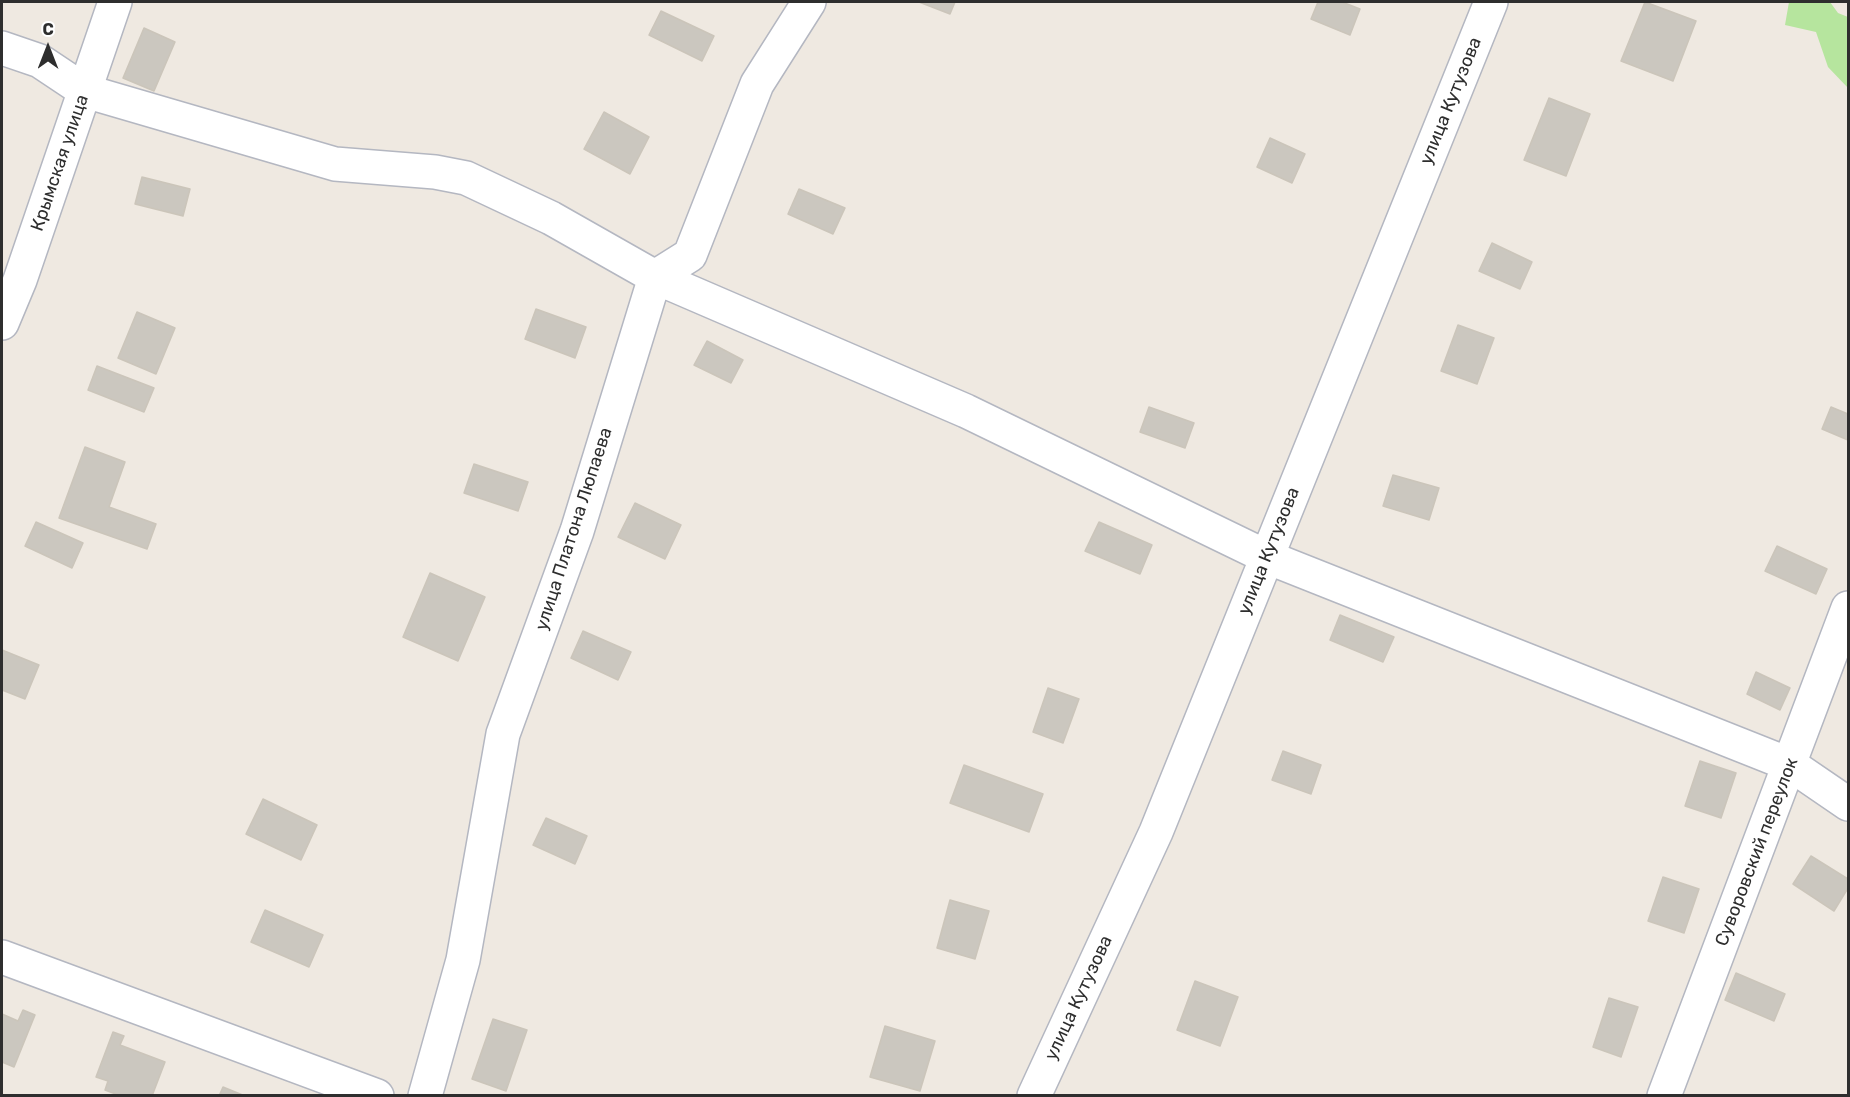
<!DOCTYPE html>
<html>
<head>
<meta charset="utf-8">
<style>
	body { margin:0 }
	#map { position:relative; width:1850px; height:1097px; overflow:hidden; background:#efe9e1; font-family:Rubik,sans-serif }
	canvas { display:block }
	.frame { position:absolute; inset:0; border:3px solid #2e2e2e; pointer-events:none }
	.north { position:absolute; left:18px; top:18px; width:60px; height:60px; -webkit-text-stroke:4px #fff; paint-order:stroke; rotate:0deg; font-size:16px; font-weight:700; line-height:24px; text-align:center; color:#2e2e2e }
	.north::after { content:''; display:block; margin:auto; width:21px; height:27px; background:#2e2e2e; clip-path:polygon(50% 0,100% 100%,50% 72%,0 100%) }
</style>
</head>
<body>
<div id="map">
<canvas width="1850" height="1097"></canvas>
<div class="frame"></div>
<div class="north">С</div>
</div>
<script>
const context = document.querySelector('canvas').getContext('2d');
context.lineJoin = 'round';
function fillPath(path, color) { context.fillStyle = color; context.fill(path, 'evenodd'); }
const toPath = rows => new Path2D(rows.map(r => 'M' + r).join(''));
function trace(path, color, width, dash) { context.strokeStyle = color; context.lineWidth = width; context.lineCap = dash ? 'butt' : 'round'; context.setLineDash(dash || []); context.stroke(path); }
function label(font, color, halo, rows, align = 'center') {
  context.font = font + ' Rubik,sans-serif'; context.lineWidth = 5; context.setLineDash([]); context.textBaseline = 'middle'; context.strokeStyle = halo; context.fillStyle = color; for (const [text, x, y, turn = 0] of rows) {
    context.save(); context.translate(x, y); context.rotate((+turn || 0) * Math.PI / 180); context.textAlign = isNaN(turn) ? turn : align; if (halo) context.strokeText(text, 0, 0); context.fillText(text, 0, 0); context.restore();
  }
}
fillPath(toPath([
	[1789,2,1830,2,1838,13,1848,17,1848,88,1828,67,1816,32,1785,25]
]), '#b6e59e');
const building = toPath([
	[919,2,955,2,950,14,919,2],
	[1318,2,1342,2,1360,9,1350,35,1311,19,1318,2],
	[1645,2,1696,21,1673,81,1621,61,1645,2],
	[661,11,714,36,702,61,649,35,661,11],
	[144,28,175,42,154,91,123,78,144,28],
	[1549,98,1590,114,1566,176,1524,160,1549,98],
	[604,112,649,137,630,174,584,149,604,112],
	[1270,138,1305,154,1292,183,1257,167,1270,138],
	[142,177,190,189,183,216,135,204,142,177],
	[799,189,845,208,833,234,788,214,799,189],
	[1492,243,1532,262,1520,289,1479,271,1492,243],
	[536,309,586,327,575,358,525,339,536,309],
	[137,312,175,328,156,374,118,358,137,312],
	[1458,325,1494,338,1477,384,1441,371,1458,325],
	[707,341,743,360,731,383,694,365,707,341],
	[97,366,154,388,144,412,88,390,97,366],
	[1149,407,1194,423,1185,448,1140,432,1149,407],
	[1831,407,1848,414,1848,440,1822,429,1831,407],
	[85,447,125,462,109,507,156,524,147,549,59,518,85,447],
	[474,464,528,482,518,511,464,493,474,464],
	[1393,475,1439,488,1429,520,1383,506,1393,475],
	[635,503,681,525,665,559,618,537,635,503],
	[36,522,83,543,72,568,25,546,36,522],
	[1099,522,1152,545,1140,574,1085,551,1099,522],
	[1777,546,1827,569,1816,594,1765,571,1777,546],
	[430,573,485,597,458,661,403,637,430,573],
	[1340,615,1394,637,1383,662,1330,640,1340,615],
	[583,631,631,652,618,680,571,658,583,631],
	[2,650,39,665,25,699,2,690,2,650],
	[1756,672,1790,688,1780,710,1747,694,1756,672],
	[1048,688,1079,699,1063,743,1033,732,1048,688],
	[1283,751,1321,765,1311,794,1272,780,1283,751],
	[1700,761,1736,773,1721,818,1685,806,1700,761],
	[964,765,1043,794,1029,832,950,803,964,765],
	[263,799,317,825,301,860,246,834,263,799],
	[546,818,587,836,575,864,533,845,546,818],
	[1811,856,1848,879,1848,888,1834,911,1793,884,1811,856],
	[1663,877,1699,889,1684,933,1648,921,1663,877],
	[950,900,989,911,975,959,937,948,950,900],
	[265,910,323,935,309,967,251,942,265,910],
	[1736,973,1785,994,1774,1021,1725,1000,1736,973],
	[1195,981,1238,997,1220,1046,1177,1030,1195,981],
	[1609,998,1638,1007,1621,1057,1593,1047,1609,998],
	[23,1010,35,1015,14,1067,2,1062,2,1014,18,1021,23,1010],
	[493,1019,527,1030,506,1091,472,1079,493,1019],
	[885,1026,935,1041,920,1091,870,1077,885,1026],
	[113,1032,124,1036,120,1045,165,1062,152,1096,121,1096,105,1090,108,1081,96,1077,113,1032],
	[223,1087,245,1096,219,1096,223,1087]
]);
fillPath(building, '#cbc7bf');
trace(building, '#cbc5ba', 1.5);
const minor = toPath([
	[2,48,40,61,85,91,335,164,435,172,466,178,551,218,655,277,966,411,1267,557,1791,765,1848,804],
	[2,323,20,280,115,2],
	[2,957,377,1096],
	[425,1096,463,960,503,734,577,531,655,277,690,255,757,84,809,2],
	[1034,1096,1156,832,1491,2],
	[1664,1096,1848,608]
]);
trace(minor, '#b4b7c1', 36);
trace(minor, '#fff', 33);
label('18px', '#2e2e2e', '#fff', [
	["улица Кутузова",1451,101,-68],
	["Крымская улица",60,163,-71],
	["улица Платона Люпаева",574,529,-72],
	["улица Кутузова",1269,551,-68],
	["Суворовский переулок",1757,852,-69],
	["улица Кутузова",1079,998,-65]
]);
</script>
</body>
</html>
